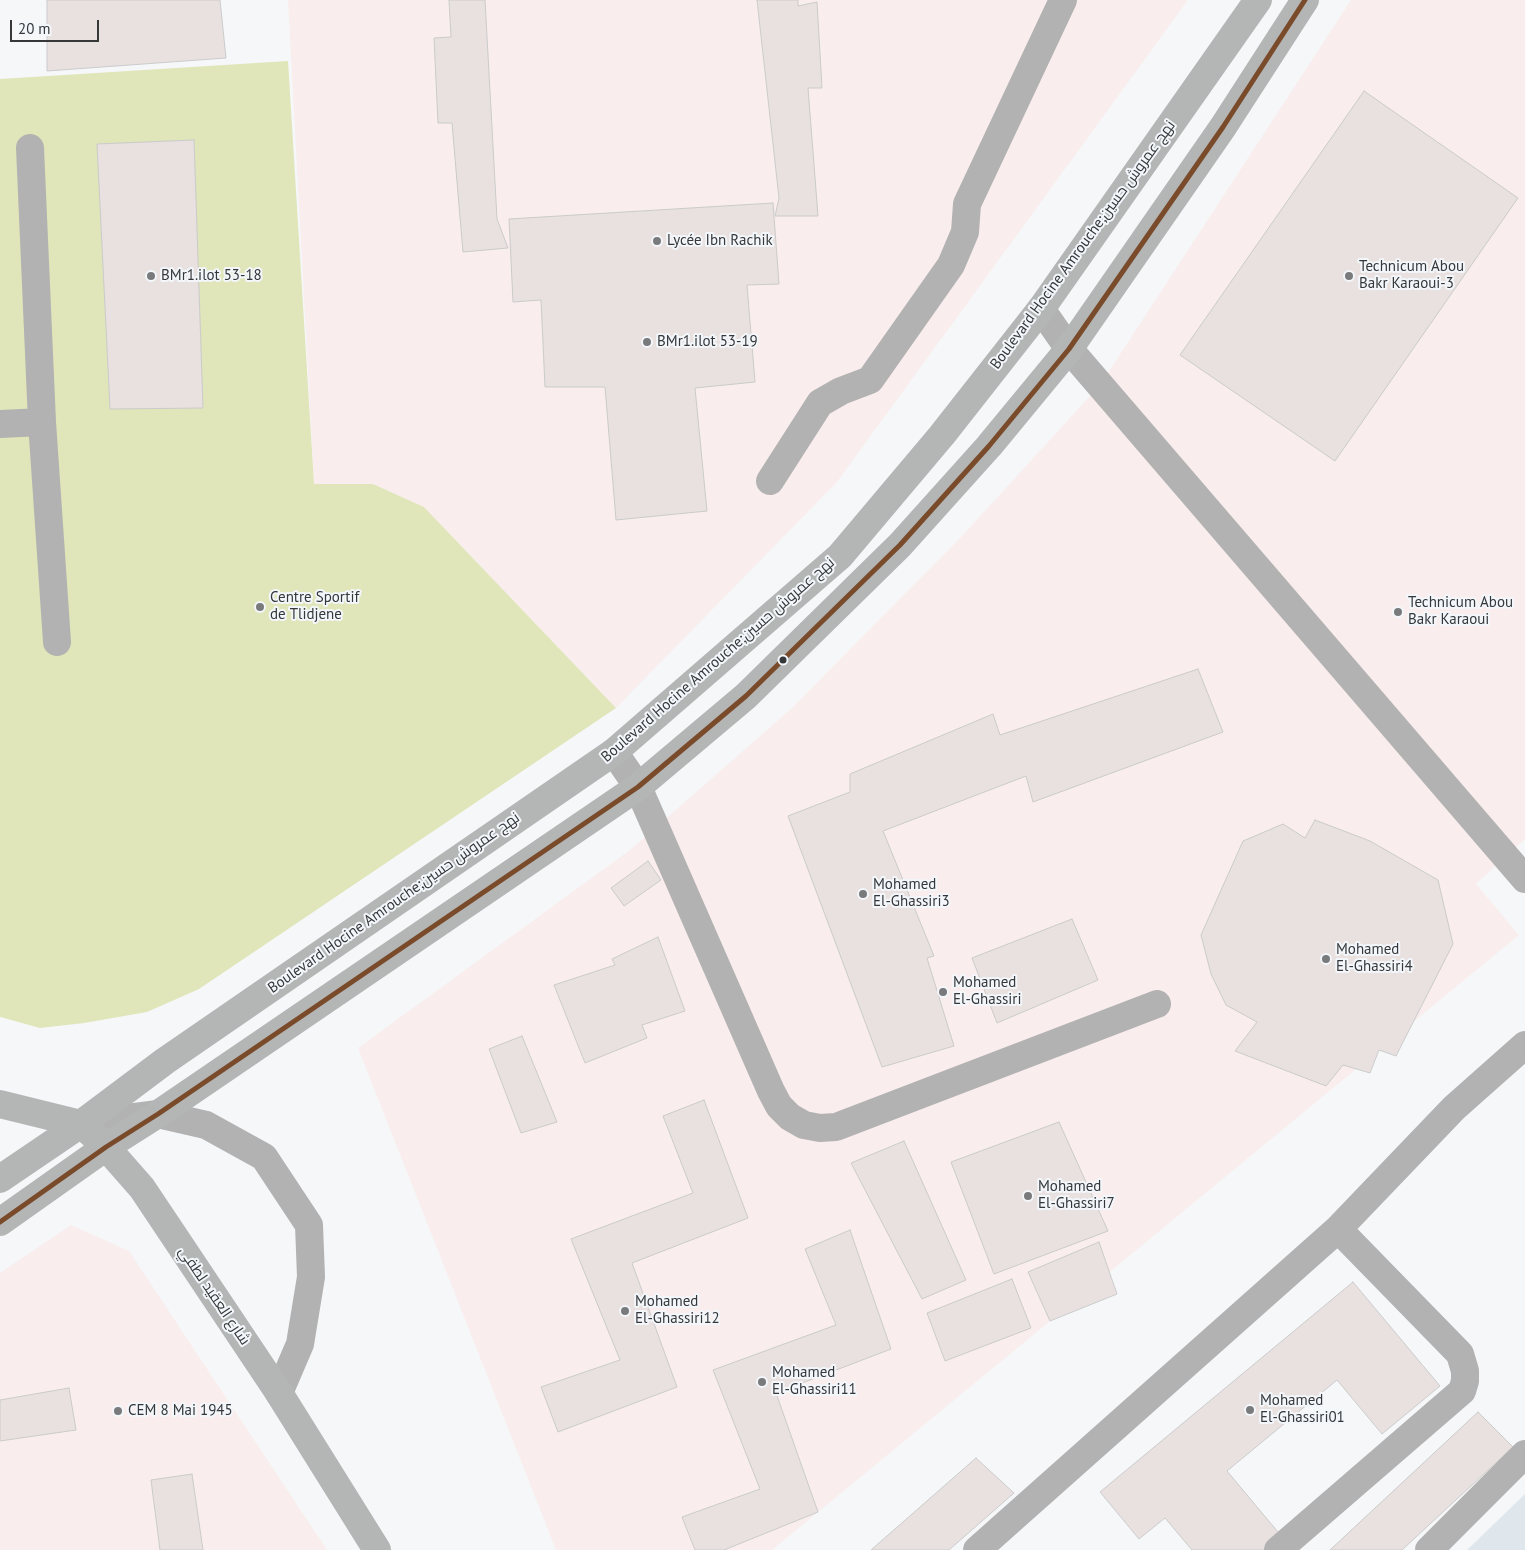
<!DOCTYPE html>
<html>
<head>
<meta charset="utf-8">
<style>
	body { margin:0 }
	#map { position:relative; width:1525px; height:1550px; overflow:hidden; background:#f5f7f9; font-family:"PT Sans",sans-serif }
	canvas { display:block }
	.scale { position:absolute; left:10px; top:20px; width:89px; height:22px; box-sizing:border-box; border:2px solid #353738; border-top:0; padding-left:6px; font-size:15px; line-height:18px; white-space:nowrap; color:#353738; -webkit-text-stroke:4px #f3f7fb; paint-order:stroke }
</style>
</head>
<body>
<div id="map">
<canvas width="1525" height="1550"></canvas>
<div class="scale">20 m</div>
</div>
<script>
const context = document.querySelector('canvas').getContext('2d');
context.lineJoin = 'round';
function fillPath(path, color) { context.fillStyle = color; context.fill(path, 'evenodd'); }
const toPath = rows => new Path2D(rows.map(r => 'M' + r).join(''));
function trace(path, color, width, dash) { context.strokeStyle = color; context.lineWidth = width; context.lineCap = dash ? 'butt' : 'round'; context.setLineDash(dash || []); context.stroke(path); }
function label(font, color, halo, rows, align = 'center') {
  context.font = font + ' "PT Sans",Cairo,sans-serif'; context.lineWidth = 4; context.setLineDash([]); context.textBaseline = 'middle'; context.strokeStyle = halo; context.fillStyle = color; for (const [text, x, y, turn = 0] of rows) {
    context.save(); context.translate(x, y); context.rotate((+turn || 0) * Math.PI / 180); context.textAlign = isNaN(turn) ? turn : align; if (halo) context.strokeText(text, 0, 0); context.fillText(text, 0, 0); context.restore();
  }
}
fillPath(toPath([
	[1525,1494,1525,1550,1467,1550]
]), '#e0e7ec');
fillPath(toPath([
	[288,0,1188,0,837,482,616,708,424,507,373,484,314,484],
	[1351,0,1525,0,1525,839,1476,884,1519,935,772,1550,556,1550,358,1048,630,850,792,708,962,536,1100,385],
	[71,1225,129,1251,327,1550,0,1550,0,1273]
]), '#f9eeed');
fillPath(toPath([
	[288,61,314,484,373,484,424,507,616,708,199,989,147,1012,84,1023,40,1028,4,1018,0,1017,0,79]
]), '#e0e6b9');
const building = toPath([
	[47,0,220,0,226,58,47,71,47,0],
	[449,0,485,0,497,219,508,248,463,252,452,123,438,123,434,38,451,37,449,0],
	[757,0,798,0,798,6,817,2,822,88,808,88,818,216,775,216,779,198,757,0],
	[1364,91,1518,198,1335,461,1180,355,1364,91],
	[194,140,203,408,110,409,97,144,194,140],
	[773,203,779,284,747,285,755,382,695,388,707,511,616,520,605,387,545,387,541,300,513,302,509,219,773,203],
	[1198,669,1223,732,1033,802,1026,776,883,831,934,956,927,958,954,1046,882,1067,788,816,850,792,850,774,993,714,1000,735,1198,669],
	[1315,820,1370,841,1438,880,1453,944,1396,1056,1379,1050,1370,1073,1343,1065,1326,1086,1235,1051,1257,1022,1226,1005,1211,974,1201,935,1243,841,1283,824,1305,838,1315,820],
	[648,861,661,880,624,906,611,888,648,861],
	[1072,919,1098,980,997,1023,972,958,1072,919],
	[658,937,685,1011,642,1025,647,1038,585,1063,554,985,615,965,612,959,658,937],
	[522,1036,557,1122,521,1133,489,1049,522,1036],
	[704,1100,748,1218,632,1263,677,1387,558,1432,541,1387,620,1360,571,1239,693,1193,663,1116,704,1100],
	[1059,1122,1108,1231,994,1274,951,1162,1059,1122],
	[904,1141,966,1280,922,1299,851,1163,904,1141],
	[850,1230,891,1349,776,1393,818,1512,724,1550,695,1550,682,1517,760,1489,713,1370,836,1325,805,1249,850,1230],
	[1099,1242,1117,1294,1050,1321,1028,1272,1099,1242],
	[1012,1279,1031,1328,945,1361,927,1313,1012,1279],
	[1353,1282,1440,1386,1382,1434,1337,1380,1227,1471,1283,1538,1269,1550,1192,1550,1165,1518,1139,1539,1100,1492,1353,1282],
	[69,1388,76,1430,0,1441,0,1400,69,1388],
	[1478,1412,1513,1447,1402,1550,1330,1550,1478,1412],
	[976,1458,1014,1493,949,1550,871,1550,976,1458],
	[192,1474,203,1550,160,1550,151,1480,192,1474]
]);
fillPath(building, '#e8e1df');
trace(building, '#cbcbcc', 1);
trace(toPath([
	[30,148,42,422,57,642],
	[1041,309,1069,349,1525,879],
	[0,424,42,422],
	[770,481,820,403,841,391,870,380,951,265,965,232,967,204,1063,0],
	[614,752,638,787,771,1091,779,1106,790,1117,804,1125,820,1128,836,1127,1157,1004],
	[81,1124,158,1114,206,1125,264,1157,309,1225,311,1277,300,1344,279,1393],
	[977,1550,1338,1229,1454,1108,1525,1045],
	[1278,1550,1462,1391,1465,1381,1465,1371,1460,1354,1338,1229],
	[1429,1550,1525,1454]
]), '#b3b2b2', 28);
trace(toPath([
	[0,1104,81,1124,106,1147,142,1188,279,1393,377,1550],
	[0,1179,81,1124,165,1061,614,752,840,556,942,435,1041,309,1258,0],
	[0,1222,106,1147,158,1114,638,787,746,696,900,545,989,446,1069,349,1223,127,1305,0]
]), '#b4b6b6', 28);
trace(toPath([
	[0,1222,106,1147,158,1114,638,787,746,696,900,545,989,446,1069,349,1223,127,1305,0]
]), '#7a4b2a', 5);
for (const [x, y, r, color] of [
	[657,241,5,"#787a7c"],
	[151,276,5,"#787a7c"],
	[1349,276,5,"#787a7c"],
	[647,342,5,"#787a7c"],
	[260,607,5,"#787a7c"],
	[1398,612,5,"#787a7c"],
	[783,660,4.5,"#353738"],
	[863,894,5,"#787a7c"],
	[1326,959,5,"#787a7c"],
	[943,992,5,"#787a7c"],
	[1028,1196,5,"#787a7c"],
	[625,1311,5,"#787a7c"],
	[762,1382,5,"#787a7c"],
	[1250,1410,5,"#787a7c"],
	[118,1411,5,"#787a7c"]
]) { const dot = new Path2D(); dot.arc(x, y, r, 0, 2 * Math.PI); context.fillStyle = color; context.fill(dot); trace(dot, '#f3f7fb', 2); }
label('15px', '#353738', '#f3f7fb', [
	["Lycée Ibn Rachik",667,241],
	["Technicum Abou",1359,267],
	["Bakr Karaoui-3",1359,284],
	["BMr1.ilot 53-18",161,276],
	["BMr1.ilot 53-19",657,342],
	["Centre Sportif",270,598],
	["de Tlidjene",270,615],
	["Technicum Abou",1408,603],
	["Bakr Karaoui",1408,620],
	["Mohamed",873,885],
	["El-Ghassiri3",873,902],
	["Mohamed",1336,950],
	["El-Ghassiri4",1336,967],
	["Mohamed",953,983],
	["El-Ghassiri",953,1000],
	["Mohamed",1038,1187],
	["El-Ghassiri7",1038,1204],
	["Mohamed",635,1302],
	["El-Ghassiri12",635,1319],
	["Mohamed",772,1373],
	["El-Ghassiri11",772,1390],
	["Mohamed",1260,1401],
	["El-Ghassiri01",1260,1418],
	["CEM 8 Mai 1945",128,1411]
], 'left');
label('15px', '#353738', '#f3f7fb', [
	["Boulevard Hocine Amrouche;نهج عمروش حسين",1083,245,-54],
	["Boulevard Hocine Amrouche;نهج عمروش حسين",718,660,-41],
	["Boulevard Hocine Amrouche;نهج عمروش حسين",394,903,-35],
	["شارع العقيد لطفي",214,1296,56]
]);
</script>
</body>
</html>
